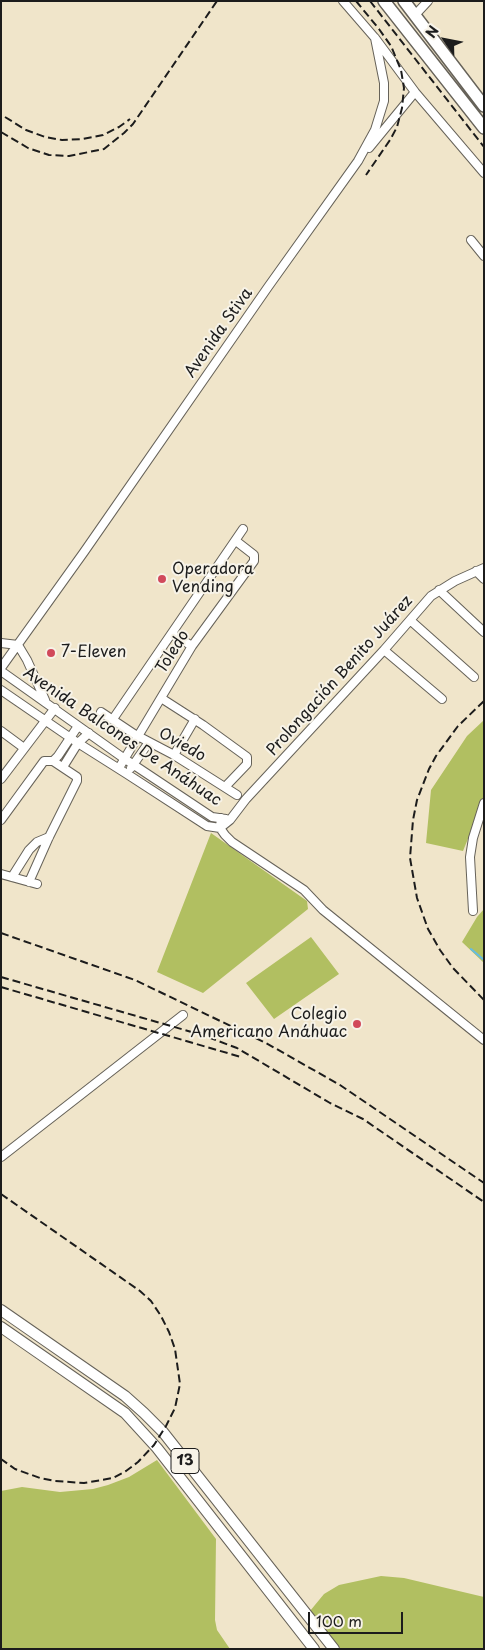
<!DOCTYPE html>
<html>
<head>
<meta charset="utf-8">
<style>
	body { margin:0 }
	#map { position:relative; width:485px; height:1650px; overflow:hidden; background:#f0e5ca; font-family:"Playpen Sans",sans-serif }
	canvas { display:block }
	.frame { position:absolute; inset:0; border:2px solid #1c1c1c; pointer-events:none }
	.north { position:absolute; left:420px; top:15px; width:50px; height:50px; -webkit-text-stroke:4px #f7f3e8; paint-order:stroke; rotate:303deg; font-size:14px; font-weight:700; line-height:20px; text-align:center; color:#1c1c1c }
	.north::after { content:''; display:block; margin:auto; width:18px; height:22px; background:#1c1c1c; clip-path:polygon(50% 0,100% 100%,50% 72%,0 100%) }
	.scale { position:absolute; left:308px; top:1612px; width:95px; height:22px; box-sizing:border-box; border:2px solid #1c1c1c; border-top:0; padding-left:6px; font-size:15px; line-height:18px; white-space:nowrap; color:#1c1c1c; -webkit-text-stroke:4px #f7f3e8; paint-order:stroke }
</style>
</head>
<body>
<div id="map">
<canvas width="485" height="1650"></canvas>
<div class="frame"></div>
<div class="north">N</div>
<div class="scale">100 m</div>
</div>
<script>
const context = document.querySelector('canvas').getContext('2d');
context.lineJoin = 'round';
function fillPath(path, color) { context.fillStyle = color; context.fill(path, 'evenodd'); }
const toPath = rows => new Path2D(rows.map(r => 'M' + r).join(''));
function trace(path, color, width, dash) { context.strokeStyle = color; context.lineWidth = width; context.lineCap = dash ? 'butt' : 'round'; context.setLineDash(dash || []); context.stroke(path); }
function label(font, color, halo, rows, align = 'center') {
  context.font = font + ' "Playpen Sans",sans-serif'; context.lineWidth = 4; context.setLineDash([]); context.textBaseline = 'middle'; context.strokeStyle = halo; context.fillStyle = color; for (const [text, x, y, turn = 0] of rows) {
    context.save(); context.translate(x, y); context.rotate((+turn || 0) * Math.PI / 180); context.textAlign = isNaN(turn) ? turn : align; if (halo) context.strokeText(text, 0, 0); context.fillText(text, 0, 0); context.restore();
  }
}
fillPath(toPath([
	[484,720,484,799,463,851,426,843,431,790,467,736],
	[211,833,307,901,308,909,203,993,157,972],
	[484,909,484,963,462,942,477,917],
	[311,937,339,974,274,1019,246,983],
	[157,1460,216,1539,215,1620,217,1630,230,1649,1,1649,1,1491,22,1487,60,1492,93,1489,108,1485,129,1477],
	[381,1576,404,1578,484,1597,484,1649,341,1649,310,1611,324,1594,339,1585]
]), '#b1bf61');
trace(toPath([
	[471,949,484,960]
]), '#65bce2', 2);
const minor = toPath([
	[343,1,375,38,415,92,484,173],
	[415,15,428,1],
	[369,148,415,92],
	[471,240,484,256],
	[476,571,484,579],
	[439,590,484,632],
	[410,620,474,677],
	[172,634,192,646],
	[1,643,18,645,27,660,45,700],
	[384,650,442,699],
	[1,668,84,552,268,287,358,161,375,130,384,101,384,83,375,38],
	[1,671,122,757,212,817,226,819],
	[1,690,78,743,127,774,207,826,220,828,230,820,246,799,384,650,431,596,455,581,484,568],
	[161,698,203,725,247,757,247,764,225,787],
	[101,712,134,734,174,755,237,795],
	[113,719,243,529],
	[1,731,24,748],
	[174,755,195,719],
	[53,761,58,756,78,726],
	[63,767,78,743,89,733],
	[119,768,192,646,254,561,254,555,236,541],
	[131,768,149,742],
	[1,779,55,708],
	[221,818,220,828,225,835,232,842,304,890,323,910,484,1040],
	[1,820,44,761,53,761,77,777,77,781,49,837,29,882],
	[1,874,37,884],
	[12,877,29,850,37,842,49,837],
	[473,911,470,857,473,838,484,803],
	[1,1157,183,1015]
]);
const major = toPath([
	[1,1310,125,1396,144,1413,163,1432,334,1649],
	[1,1327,125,1413,157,1448,314,1649]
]);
const highway = toPath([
	[384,1,484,128],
	[404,1,484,106]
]);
trace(minor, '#666259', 10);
trace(major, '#666259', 12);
trace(highway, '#666259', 14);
trace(minor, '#fff', 8);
trace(major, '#fff', 10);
trace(highway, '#fff', 11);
trace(toPath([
	[356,1,379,29,391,46,401,70,404,88,402,108,397,127,390,140,366,175],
	[370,1,484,147],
	[5,117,26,130,45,137,62,140,83,139,103,135,119,127,130,119],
	[1,132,28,148,49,155,69,156,104,149,124,133,133,124,217,1],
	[484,701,458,726,436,756,429,769,417,800,413,820,410,858,417,898,428,929,440,950,453,968,484,1000],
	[1,933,135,980,266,1043,340,1085,484,1183],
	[1,977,202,1035,237,1048,330,1103,363,1119,484,1202],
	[1,987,241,1057],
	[1,1194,140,1291,151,1301,161,1316,169,1332,175,1349,180,1384,175,1408,166,1426,154,1445,138,1462,126,1471,113,1478,84,1483,55,1481,40,1478,15,1469,1,1459]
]), '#1c1c1c', 2, [8, 4]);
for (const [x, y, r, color] of [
	[162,579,5,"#d1495b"],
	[51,653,5,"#d1495b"],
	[357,1024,5,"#d1495b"]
]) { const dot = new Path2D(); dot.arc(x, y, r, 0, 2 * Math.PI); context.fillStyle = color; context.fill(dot); trace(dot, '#f7f3e8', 2); }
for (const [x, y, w] of [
	[185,1461,28]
]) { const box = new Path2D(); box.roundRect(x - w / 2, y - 12.5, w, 25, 4); context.fillStyle = '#f7f3e8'; context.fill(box); trace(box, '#1c1c1c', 1); }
label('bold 15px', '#1c1c1c', null, [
	["13",185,1461]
]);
label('16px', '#1c1c1c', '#f7f3e8', [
	["Avenida Stiva",219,333,-55],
	["Toledo",173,652,-58],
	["Prolongación Benito Juárez",340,676,-48],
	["Avenida Balcones De Anáhuac",122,737,34],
	["Oviedo",182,745,30]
]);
label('16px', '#1c1c1c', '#f7f3e8', [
	["Operadora",172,570],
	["Vending",172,588],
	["7-Eleven",61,653],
	["Colegio",347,1015,"right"],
	["Americano Anáhuac",347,1033,"right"]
], 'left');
</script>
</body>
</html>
